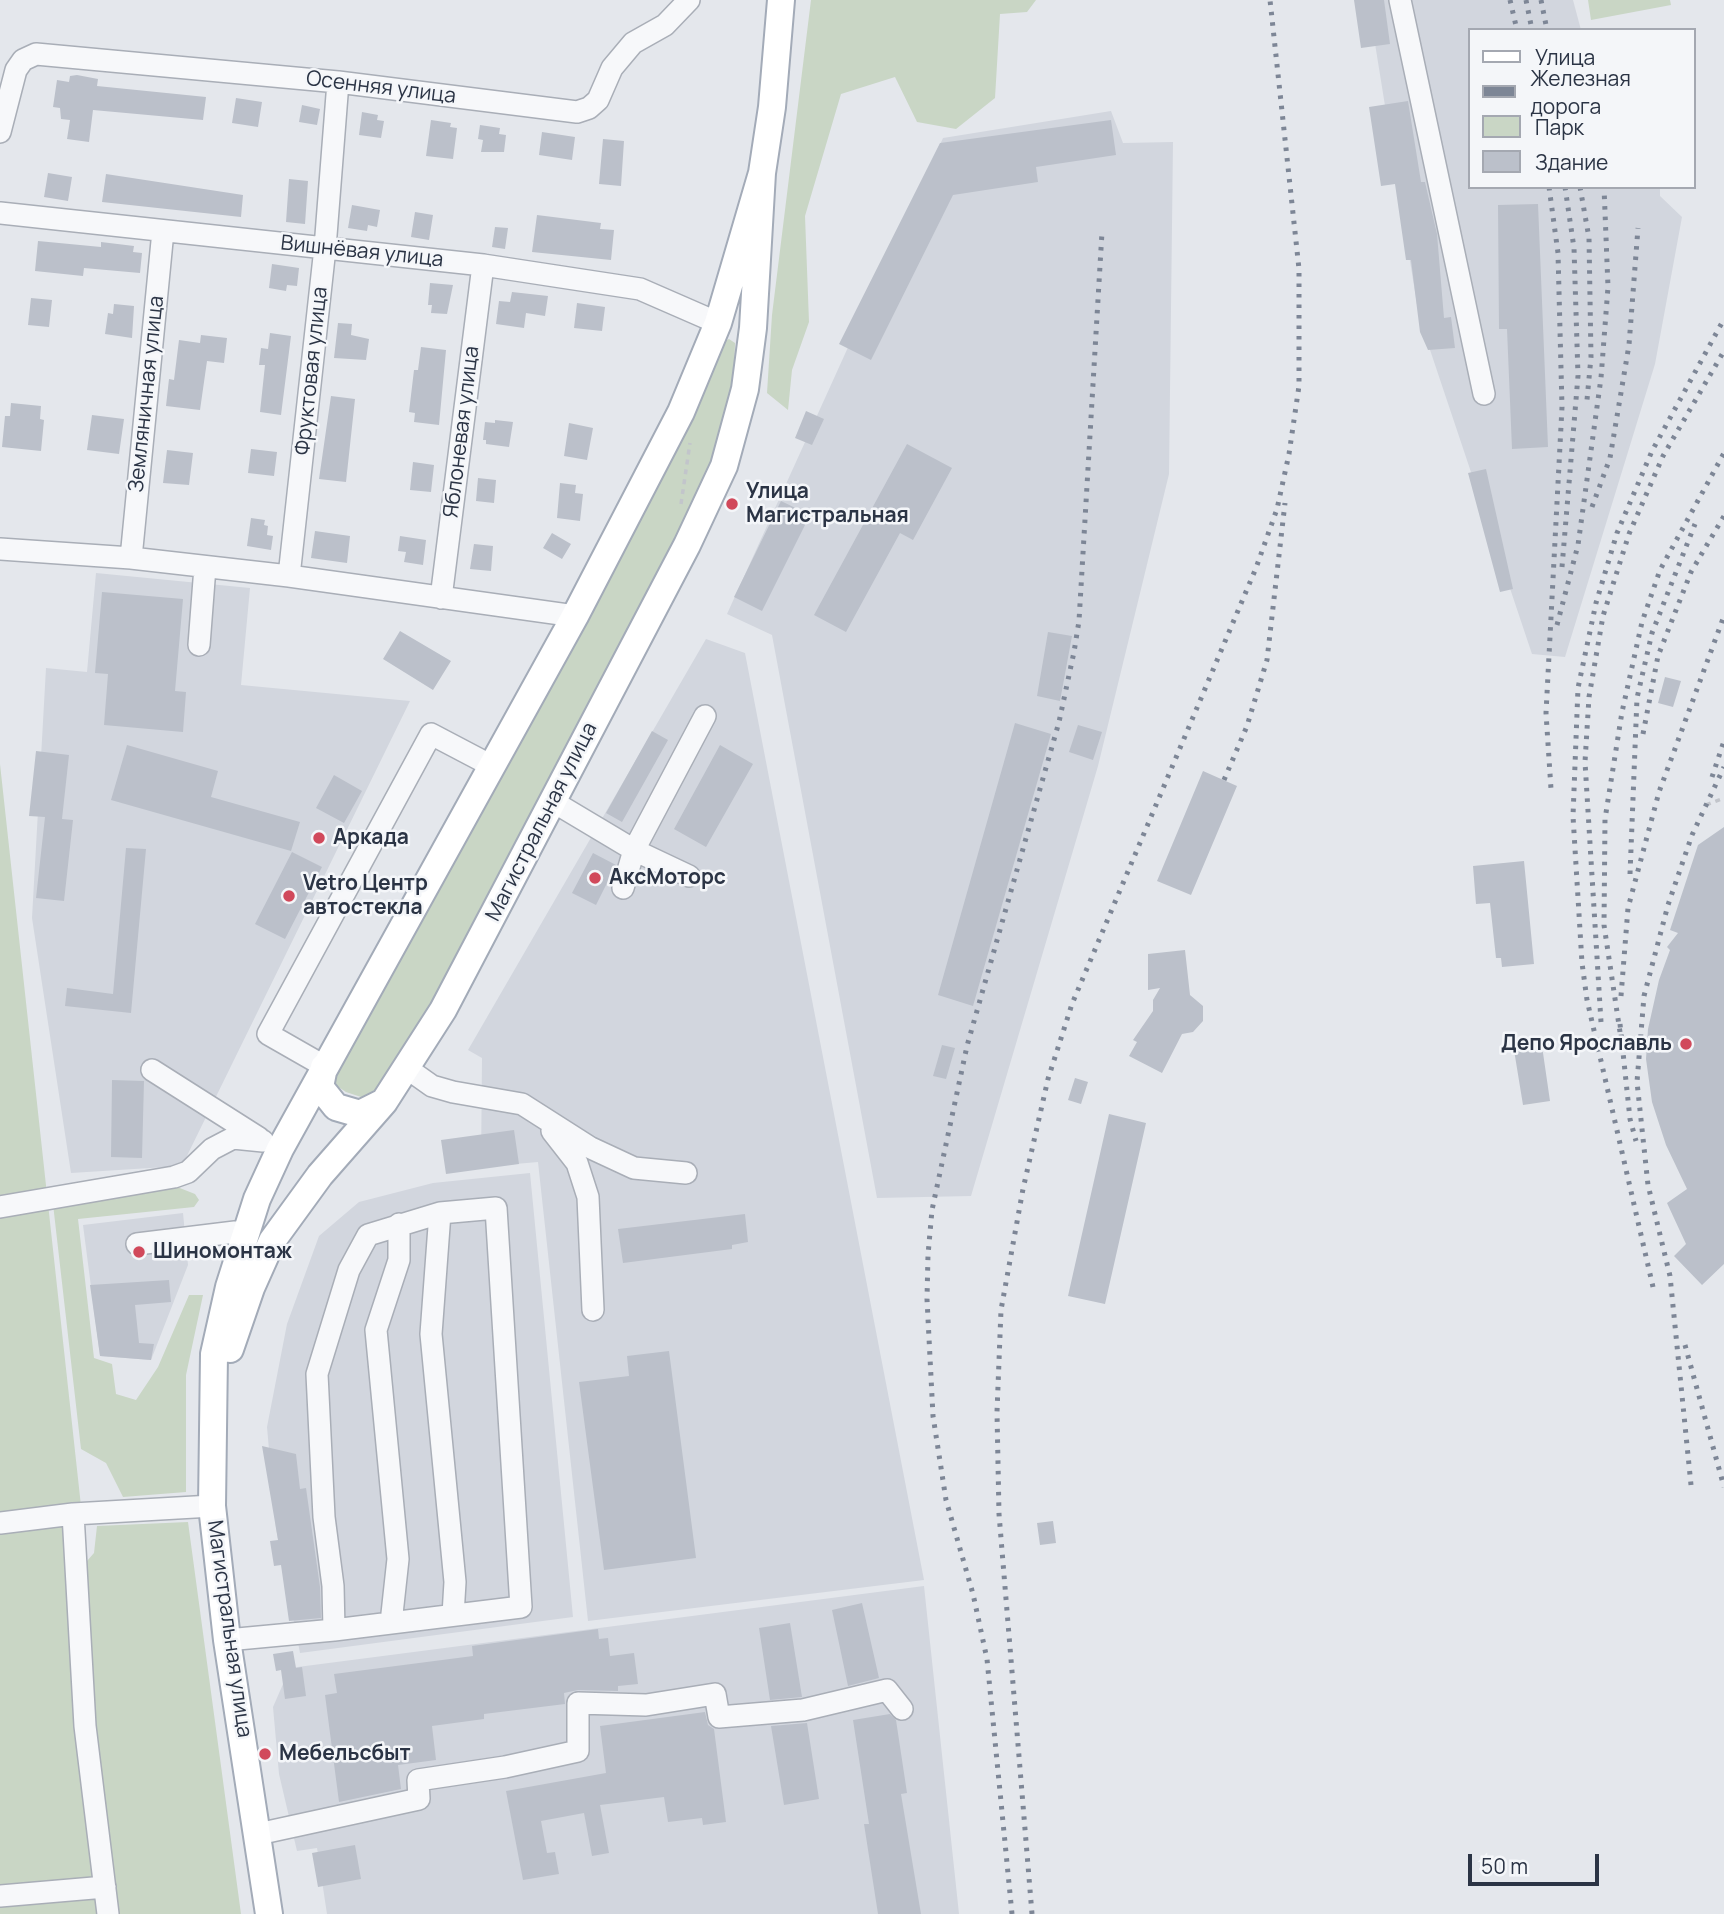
<!DOCTYPE html>
<html>
<head>
<meta charset="utf-8">
<style>
	body { margin:0 }
	#map { position:relative; width:1724px; height:1914px; overflow:hidden; background:#e4e7ec; font-family:Manrope,sans-serif }
	canvas { display:block }
	.legend { position:absolute; left:1468px; top:28px; width:228px; height:161px; box-sizing:border-box; background:#f4f6f9; border:2px solid #a4a8b1; margin:0; padding:9px 12px; list-style:none; font-size:21px; color:#2b3445 }
	.legend li { display:flex; align-items:center; gap:14px; height:35px }
	.legend b { width:35px; border:2px solid #a4a8b1 }
	.scale { position:absolute; left:1468px; top:1854px; width:131px; height:32px; box-sizing:border-box; border:4px solid #2b3445; border-top:0; padding-left:9px; font-size:21px; line-height:24px; white-space:nowrap; color:#2b3445; -webkit-text-stroke:5px #f4f6f9; paint-order:stroke }
</style>
</head>
<body>
<div id="map">
<canvas width="1724" height="1914"></canvas>
<ul class="legend">
<li><b style="height:9px;background:#fff"></b>Улица</li>
<li><b style="height:9px;background:#7d8696"></b>Железная дорога</li>
<li><b style="height:19px;background:#c9d6c5"></b>Парк</li>
<li><b style="height:19px;background:#bbc0ca"></b>Здание</li>
</ul>
<div class="scale">50 m</div>
</div>
<script>
const context = document.querySelector('canvas').getContext('2d');
context.lineJoin = 'round';
function fillPath(path, color) { context.fillStyle = color; context.fill(path, 'evenodd'); }
const toPath = rows => new Path2D(rows.map(r => 'M' + r).join(''));
function trace(path, color, width, dash) { context.strokeStyle = color; context.lineWidth = width; context.lineCap = dash ? 'butt' : 'round'; context.setLineDash(dash || []); context.stroke(path); }
function label(font, color, halo, rows, align = 'center') {
  context.font = font + ' Manrope,sans-serif'; context.lineWidth = 5; context.setLineDash([]); context.textBaseline = 'middle'; context.strokeStyle = halo; context.fillStyle = color; for (const [text, x, y, turn = 0] of rows) {
    context.save(); context.translate(x, y); context.rotate((+turn || 0) * Math.PI / 180); context.textAlign = isNaN(turn) ? turn : align; if (halo) context.strokeText(text, 0, 0); context.fillText(text, 0, 0); context.restore();
  }
}
fillPath(toPath([
	[1368,0,1573,0,1581,30,1470,30,1470,187,1660,187,1660,196,1682,217,1655,364,1565,657,1532,654,1419,317],
	[1111,111,1123,143,1173,142,1169,474,1098,766,971,1196,877,1198,772,635,727,614,943,138],
	[96,573,250,588,241,685,410,701,182,1166,71,1173,32,918,46,668,87,672],
	[706,639,745,653,924,1580,588,1621,538,1162,481,1167,482,1058,468,1050],
	[530,1173,573,1617,300,1653,276,1529,267,1427,287,1324,319,1236,359,1202,433,1183],
	[183,1213,188,1265,151,1360,100,1356,83,1225],
	[924,1586,959,1914,327,1914,317,1848,297,1851,279,1774,273,1707,290,1668]
]), '#d2d6de');
fillPath(toPath([
	[811,0,1036,0,1027,12,1000,14,995,98,956,129,917,122,895,77,841,94,805,216,809,322,792,370,788,410,767,393,772,315],
	[1588,0,1670,0,1671,5,1591,20],
	[729,339,735,343,734,379,705,481,503,885,454,972,378,1088,364,1098,346,1092,337,1086,334,1078,725,341],
	[0,764,87,1561,94,1553,97,1526,188,1522,241,1914,0,1914],
	[167,1183,195,1194,199,1200,194,1207,78,1219,94,1358,112,1364,116,1394,136,1400,158,1367,189,1295,203,1295,186,1375,186,1492,123,1497,106,1463,81,1449,53,1204]
]), '#c9d6c5');
fillPath(toPath([
	[1354,0,1384,0,1390,44,1361,48],
	[77,75,98,79,97,86,206,97,203,120,93,110,89,142,67,139,70,120,61,119,60,108,53,107,57,80,69,82,70,76],
	[236,98,262,102,258,127,232,123],
	[1408,101,1421,182,1425,182,1437,234,1444,318,1451,317,1455,348,1428,350,1420,332,1411,260,1406,260,1395,184,1381,186,1369,107],
	[302,105,320,109,317,125,299,122],
	[362,112,378,115,377,120,384,121,381,138,359,135],
	[431,120,451,123,450,127,457,128,453,159,426,156],
	[1111,120,1116,155,1036,167,1038,182,953,195,871,360,839,344,940,143],
	[480,125,500,128,499,134,506,135,504,152,481,152,483,140,478,139],
	[542,132,575,137,572,160,539,155],
	[603,139,624,141,621,186,599,184],
	[48,173,72,177,68,201,44,197],
	[106,174,243,195,241,217,102,202],
	[289,179,308,181,305,224,286,222],
	[1538,204,1548,447,1512,449,1507,329,1499,329,1498,205],
	[352,205,380,210,377,227,368,225,367,231,348,228],
	[415,212,433,215,429,240,411,237],
	[537,215,601,223,600,229,614,230,611,260,532,252],
	[495,227,508,228,505,249,492,247],
	[38,241,101,247,101,242,134,246,133,252,142,253,140,273,84,268,83,276,35,271],
	[272,264,299,268,297,286,287,285,286,291,269,288],
	[430,283,453,285,447,314,431,313,432,305,428,305],
	[512,292,548,296,545,316,526,313,524,328,496,324,499,301,510,302],
	[31,298,52,300,49,327,28,325],
	[577,303,605,307,602,331,574,328],
	[114,304,134,306,132,338,105,334,108,313,113,314],
	[338,323,352,324,351,335,369,339,366,360,334,358],
	[270,333,291,336,281,415,260,412,265,365,259,365,261,348,268,349],
	[201,335,227,338,224,363,207,361,200,410,166,406,169,379,174,380,179,340,200,343],
	[421,347,446,350,439,425,414,422,415,413,409,412,414,370,418,370],
	[331,396,355,399,346,482,319,479],
	[11,403,41,406,40,419,44,420,41,451,2,447,5,416,10,416],
	[806,411,824,419,812,445,795,438],
	[92,415,124,419,119,454,87,450],
	[495,420,513,422,509,447,486,444,486,440,483,440,485,422,495,423],
	[569,423,593,428,587,460,564,456],
	[907,444,952,468,913,540,900,533,846,632,814,615],
	[251,449,277,452,274,476,248,473],
	[167,450,193,453,189,485,163,483],
	[413,462,434,465,431,492,410,490],
	[1486,469,1513,589,1500,592,1468,473],
	[478,478,496,480,494,503,476,501],
	[560,483,576,485,575,493,583,494,580,521,557,518],
	[781,501,810,515,762,611,734,597],
	[251,518,265,520,264,525,268,526,267,535,273,536,271,550,247,546],
	[315,531,350,536,347,563,311,558],
	[552,533,571,544,562,559,543,548],
	[400,536,426,540,423,565,404,562,406,552,398,551],
	[474,544,493,546,491,571,470,569],
	[102,592,183,599,175,691,186,692,183,732,104,725,108,674,95,673],
	[400,631,451,661,433,690,383,659],
	[1048,632,1072,636,1060,701,1037,696],
	[1665,677,1681,681,1673,707,1658,703],
	[1015,723,1051,734,973,1006,938,995],
	[1078,725,1102,732,1093,760,1069,752],
	[652,731,668,740,622,822,606,813],
	[127,745,218,771,211,797,300,822,291,851,111,800],
	[720,745,753,764,706,847,674,829],
	[36,751,69,755,62,819,73,820,64,901,36,898,45,817,29,816],
	[1203,771,1237,786,1191,895,1157,881],
	[334,775,362,791,344,823,316,808],
	[1724,827,1724,1264,1702,1285,1674,1256,1686,1244,1667,1203,1687,1189,1666,1145,1652,1102,1646,1059,1648,1029,1659,980,1670,950,1667,947,1678,933,1670,930,1698,845],
	[126,848,146,849,131,1013,65,1006,67,988,113,994],
	[292,852,322,867,285,939,255,924],
	[593,853,616,865,596,905,572,893],
	[1524,861,1534,964,1502,967,1501,958,1496,958,1490,903,1476,904,1473,866],
	[1185,950,1190,995,1203,1006,1203,1021,1193,1032,1182,1034,1162,1073,1129,1056,1137,1042,1133,1040,1153,1011,1153,1000,1160,988,1148,990,1148,954],
	[942,1045,955,1048,946,1079,933,1076],
	[1542,1046,1550,1101,1523,1105,1514,1050],
	[1075,1078,1088,1082,1081,1104,1068,1100],
	[112,1080,144,1081,142,1158,111,1157],
	[1109,1114,1146,1123,1105,1304,1068,1296],
	[514,1130,519,1164,446,1174,441,1140],
	[745,1214,748,1242,732,1245,732,1249,623,1263,618,1229],
	[169,1280,171,1302,135,1305,139,1343,154,1344,151,1360,100,1356,90,1285],
	[669,1351,696,1558,604,1570,579,1382,629,1376,627,1356],
	[262,1446,296,1454,300,1489,306,1488,320,1587,321,1618,289,1621,281,1565,274,1566,270,1541,278,1540],
	[1053,1521,1056,1543,1040,1545,1037,1523],
	[862,1603,879,1678,848,1686,832,1610],
	[790,1623,802,1697,770,1700,759,1628],
	[598,1629,599,1639,608,1638,610,1656,634,1653,638,1684,618,1686,618,1691,578,1690,564,1693,565,1704,484,1714,484,1719,432,1726,436,1760,398,1765,401,1789,339,1802,325,1695,337,1693,334,1674,473,1656,472,1646],
	[293,1651,296,1668,302,1667,306,1696,285,1699,281,1670,276,1671,273,1654],
	[705,1712,708,1725,714,1729,726,1822,703,1825,702,1818,668,1822,664,1797,600,1805,609,1853,592,1856,584,1813,541,1821,547,1853,555,1852,559,1874,523,1880,506,1791,606,1773,600,1726],
	[890,1714,896,1720,907,1793,901,1794,921,1914,878,1914,864,1824,869,1824,853,1720],
	[807,1723,819,1799,784,1805,771,1726],
	[355,1845,361,1879,318,1887,312,1853]
]), '#bbc0ca');
const minor = toPath([
	[1400,0,1484,394],
	[0,132,16,70,23,60,36,54,338,82,577,112,589,108,598,100,612,68,633,43,665,25,689,0],
	[0,213,483,265,640,289,718,323],
	[0,549,131,558,289,576,575,616],
	[131,558,163,231],
	[289,576,325,248,338,82],
	[441,598,483,265],
	[199,645,205,567],
	[552,801,634,850,705,716],
	[623,888,634,850,689,876],
	[324,1066,268,1034,431,734,490,765],
	[408,1069,432,1086,453,1092,522,1104,591,1148,634,1168,686,1173],
	[152,1070,259,1138],
	[552,1131,577,1163,588,1197,593,1310],
	[0,1207,174,1177,188,1172,212,1149,233,1138,263,1141],
	[440,1213,431,1334,455,1582,453,1615],
	[137,1244,235,1232,245,1233],
	[73,1514,85,1726,108,1914],
	[0,1523,73,1514,212,1506],
	[391,1623,398,1559,376,1330,399,1260,399,1224],
	[227,1640,334,1630,521,1607,496,1208,440,1213,368,1235,349,1270,317,1374,324,1517,333,1586,334,1630],
	[258,1834,419,1799,418,1780,505,1767,578,1751,578,1703,646,1705,715,1694,719,1717,803,1710,887,1690,902,1709],
	[0,1896,105,1887]
]);
const major = toPath([
	[324,1067,320,1087,336,1107,360,1114,384,1102],
	[230,1349,251,1288,272,1241,320,1175,384,1102,443,1010,687,545,724,466,745,389,753,328,762,173,772,107,781,0],
	[269,1914,227,1640,212,1506,214,1354,229,1287,257,1199,280,1149,575,616,681,412,718,323,762,173]
]);
trace(minor, '#a9aeb7', 24);
trace(major, '#a3abb8', 30);
trace(toPath([
	[681,504,690,443],
	[1706,805,1724,798]
]), '#c2c5cb', 3.5, [5, 5]);
trace(minor, '#f7f8fa', 21);
trace(major, '#fff', 26);
trace(toPath([
	[1510,0,1517,30],
	[1526,0,1532,30],
	[1541,0,1547,30],
	[1549,187,1558,253,1562,407,1546,713,1551,789],
	[1580,187,1589,238,1591,357,1587,400],
	[1592,507,1610,458,1629,345,1638,228],
	[1562,567,1578,376,1574,248,1565,187],
	[1557,625,1578,545,1601,378,1608,287,1604,187],
	[1643,734,1658,656,1691,572,1724,516],
	[1712,777,1724,741],
	[1224,780,1247,726,1267,660,1285,503],
	[1630,874,1637,698,1652,633,1695,524],
	[1621,996,1628,908,1659,792,1724,616],
	[1601,1022,1585,762,1589,697,1603,616,1629,534,1663,456,1724,351],
	[1620,1024,1630,1119,1636,1141],
	[1620,1032,1604,925,1605,819,1622,712,1642,622,1660,570,1724,453],
	[1653,1287,1587,1000,1582,963,1573,816,1578,688,1596,603,1617,533,1652,451,1724,319],
	[1685,1345,1724,1487],
	[1691,1485,1670,1276,1648,1185,1637,1082,1644,996,1668,905,1692,835,1724,767],
	[1012,1914,987,1659,973,1594,946,1500,933,1416,927,1299,928,1255,932,1210,967,1046,1059,722,1074,652,1079,621,1102,232],
	[1032,1914,999,1514,997,1412,1001,1310,1023,1189,1048,1079,1072,1004,1256,568,1277,509,1289,454,1299,386,1299,269,1270,0]
]), '#7d8696', 5, [3.5, 7]);
for (const [x, y, r, color] of [
	[732,504,7,"#d1495b"],
	[319,838,7,"#d1495b"],
	[595,878,7,"#d1495b"],
	[289,896,7,"#d1495b"],
	[1686,1044,7,"#d1495b"],
	[139,1252,7,"#d1495b"],
	[265,1754,7,"#d1495b"]
]) { const dot = new Path2D(); dot.arc(x, y, r, 0, 2 * Math.PI); context.fillStyle = color; context.fill(dot); trace(dot, '#f4f6f9', 2.5); }
label('21px', '#2b3445', '#f4f6f9', [
	["Осенняя улица",381,88,7],
	["Вишнёвая улица",362,252,6],
	["Фруктовая улица",312,371,-84],
	["Земляничная улица",147,394,-84],
	["Яблоневая улица",462,432,-83],
	["Магистральная улица",542,822,-63],
	["Магистральная улица",229,1629,82]
]);
label('bold 21px', '#2b3445', '#f4f6f9', [
	["Улица",746,492],
	["Магистральная",746,516],
	["Аркада",333,838],
	["АксМоторс",609,878],
	["Vetro Центр",303,884],
	["автостекла",303,908],
	["Депо Ярославль",1672,1044,"right"],
	["Шиномонтаж",153,1252],
	["Мебельсбыт",279,1754]
], 'left');
</script>
</body>
</html>
